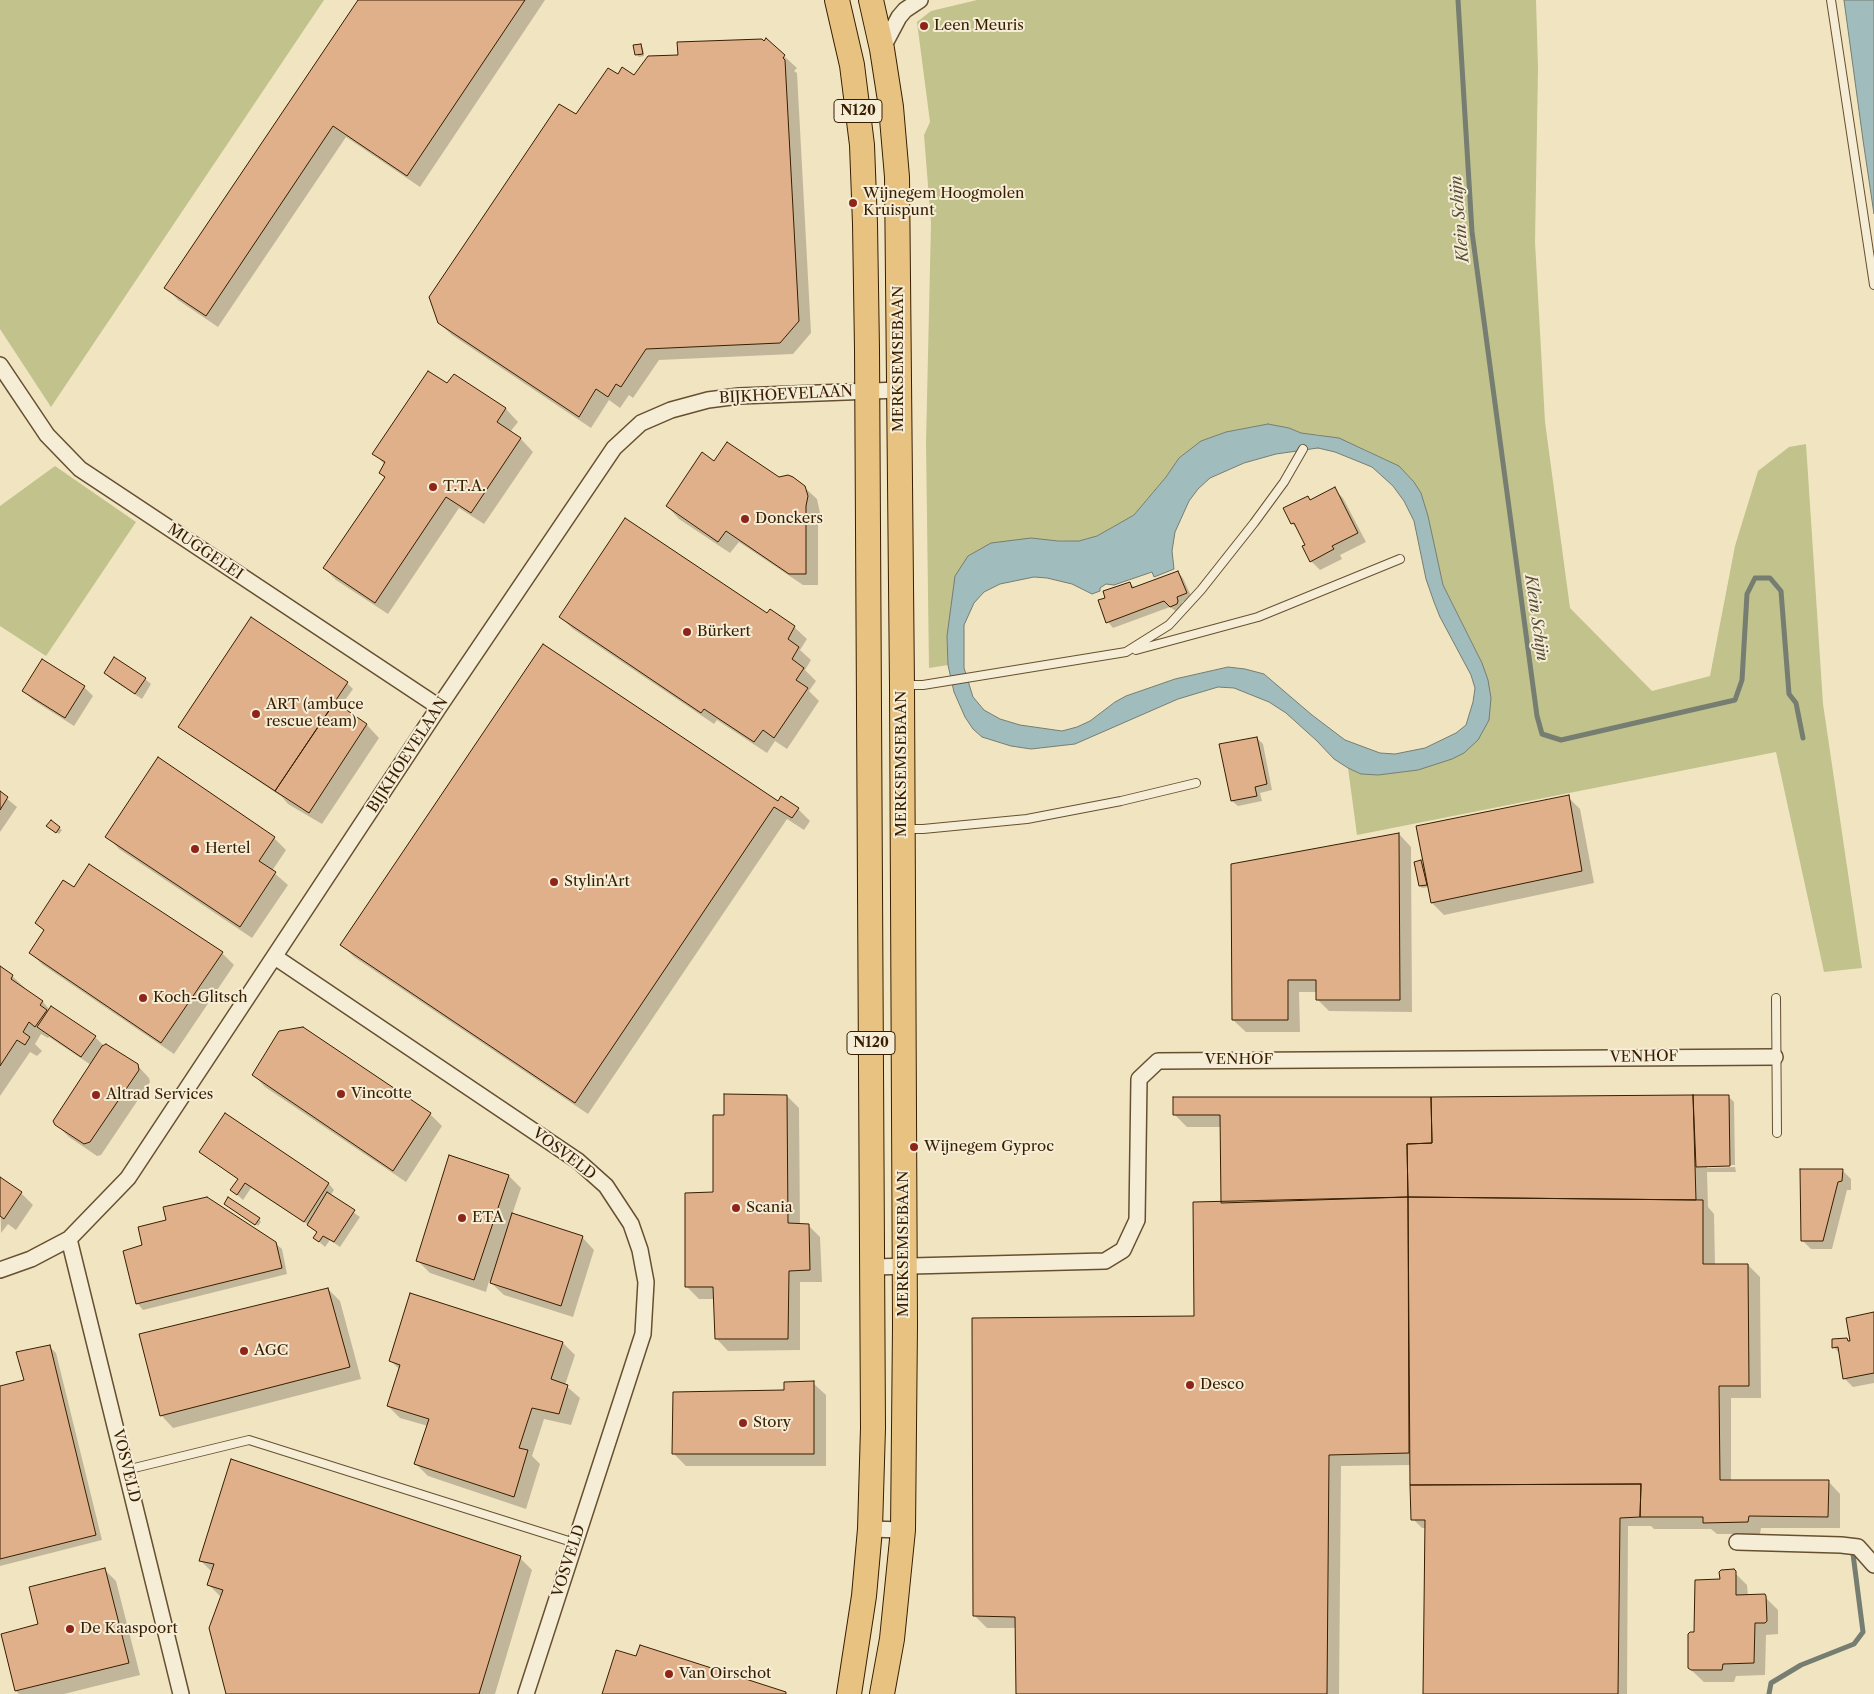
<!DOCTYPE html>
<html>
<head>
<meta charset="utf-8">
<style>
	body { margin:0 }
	canvas { display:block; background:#f1e4c1 }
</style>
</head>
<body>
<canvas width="1874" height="1694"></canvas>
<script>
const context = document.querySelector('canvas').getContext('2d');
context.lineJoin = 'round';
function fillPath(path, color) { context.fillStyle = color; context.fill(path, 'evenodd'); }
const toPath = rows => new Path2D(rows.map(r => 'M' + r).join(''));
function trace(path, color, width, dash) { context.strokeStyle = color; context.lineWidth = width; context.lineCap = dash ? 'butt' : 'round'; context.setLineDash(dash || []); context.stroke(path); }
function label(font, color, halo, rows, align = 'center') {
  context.font = font + ' "Libre Caslon Text",serif'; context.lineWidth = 4; context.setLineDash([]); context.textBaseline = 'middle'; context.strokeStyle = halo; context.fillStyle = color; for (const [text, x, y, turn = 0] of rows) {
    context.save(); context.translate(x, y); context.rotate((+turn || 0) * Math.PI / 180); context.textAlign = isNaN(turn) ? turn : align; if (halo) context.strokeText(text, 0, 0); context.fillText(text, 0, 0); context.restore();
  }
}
fillPath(toPath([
	[0,0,324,0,51,407,0,329],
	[977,0,1536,0,1538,68,1535,242,1545,422,1570,608,1652,691,1710,676,1735,546,1758,471,1789,447,1806,444,1823,704,1862,968,1824,972,1776,752,1357,835,1348,768,1362,774,1378,775,1418,770,1434,764,1491,698,1482,663,1443,585,1428,516,1421,493,1414,482,1399,466,1357,446,1321,435,1301,433,1289,428,1268,424,1226,432,1201,441,1179,458,1166,477,1134,515,1097,536,1079,541,1015,540,989,544,950,619,947,636,948,665,929,668,926,443,931,223,924,135,930,122,917,22,931,11],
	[55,466,136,522,46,656,0,626,0,506]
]), '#c2c28d');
const water = toPath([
	[1844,0,1874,0,1874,214,1863,140,1844,0],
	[1268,424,1289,428,1301,433,1339,438,1399,466,1414,482,1421,493,1428,516,1443,585,1482,663,1488,680,1491,698,1489,720,1478,740,1464,753,1452,759,1418,770,1378,775,1361,774,1348,768,1334,759,1317,741,1286,713,1269,702,1234,688,1218,687,1178,699,1075,744,1031,749,1011,746,982,737,973,729,965,717,954,692,948,665,947,636,955,576,968,556,991,543,1031,538,1058,541,1079,541,1097,536,1134,515,1166,477,1179,458,1201,441,1226,432,1268,424],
	[1318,448,1335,452,1372,467,1393,486,1404,501,1414,521,1426,579,1434,602,1440,617,1471,675,1475,688,1473,702,1466,725,1456,733,1425,748,1395,754,1380,753,1345,740,1312,715,1264,674,1245,669,1228,667,1175,679,1126,696,1115,702,1090,721,1077,727,1062,731,1020,725,1000,719,984,710,973,697,964,668,964,625,974,603,984,592,1000,584,1034,577,1047,578,1072,584,1092,594,1100,591,1100,588,1106,584,1114,585,1152,572,1154,577,1174,569,1172,551,1175,532,1189,501,1198,489,1210,478,1244,463,1276,454,1318,448]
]);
fillPath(water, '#a0bcbd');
trace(water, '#767d71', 1);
fillPath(toPath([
	[359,0,545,0,420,187,346,137,218,327,178,300,166,288],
	[640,45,643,48,644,56,639,57,636,54],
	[784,56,797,68,794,71,797,73,811,333,793,354,659,360,633,398,629,395,620,408,609,400,591,428,452,335,439,323,576,116,618,75,635,77],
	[454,376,506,409,518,422,510,432,521,439,533,452,484,524,459,508,388,614,336,580,324,568,385,478,380,473,385,465,374,453,448,385],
	[715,463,779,478,804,487,817,499,820,513,818,519,818,585,803,585,739,542,730,553,679,519,667,506],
	[1334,489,1343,498,1366,542,1340,555,1342,559,1320,570,1311,561,1306,545,1299,531,1292,523,1307,497,1311,501],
	[1178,572,1183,578,1192,598,1182,602,1184,607,1177,612,1170,607,1113,628,1108,622,1106,599,1130,583,1135,588],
	[771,611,794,627,807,639,800,650,811,660,805,670,816,681,809,691,819,701,787,749,775,741,767,753,717,720,714,724,573,629,560,617,767,615],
	[105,673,145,679,151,684,142,699,111,679],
	[347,683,353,689,340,707,367,725,379,738,322,824,288,804,282,797,185,732,179,726],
	[84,687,93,696,74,726,33,700,24,691],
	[1257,738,1263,744,1272,790,1260,793,1262,801,1238,806,1232,801],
	[0,793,17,807,0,832],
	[1568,797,1580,809,1594,883,1444,915,1432,903,1429,887,1422,888,1420,886,1421,862,1425,865],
	[778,803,798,809,810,821,804,830,787,819,588,1114,354,957,342,945],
	[51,828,59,828,62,830,59,834],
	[1399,834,1411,847,1412,1012,1329,1011,1317,999,1317,992,1299,992,1300,1032,1246,1032,1233,1020],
	[107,836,274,838,286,850,272,871,288,885,252,938,119,849],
	[74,889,222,953,234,965,174,1054,43,965,30,953,45,931,36,923],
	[0,967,12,976,25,988,24,990,43,1002,50,1010,95,1037,105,1047,137,1065,149,1078,150,1082,101,1155,97,1156,69,1137,56,1124,91,1065,49,1037,48,1038,41,1034,35,1044,42,1051,37,1056,30,1052,0,1096],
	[253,1074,430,1114,442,1126,406,1182,265,1087],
	[787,1096,799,1108,800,1225,808,1225,820,1237,822,1282,800,1282,800,1350,728,1351,716,1338,715,1299,699,1299,687,1287,714,1193],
	[1728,1096,1734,1102,1735,1165,1707,1165,1707,1168,1735,1167,1736,1172,1707,1172,1708,1207,1714,1214,1715,1265,1748,1265,1760,1277,1761,1398,1731,1398,1731,1481,1828,1481,1840,1494,1840,1528,1761,1528,1760,1534,1717,1534,1711,1529,1654,1529,1651,1526,1628,1526,1627,1694,1425,1694,1426,1528,1422,1528,1413,1519,1410,1465,1341,1466,1339,1694,1017,1694,1016,1628,987,1628,975,1616,1196,1318,1222,1204,1221,1127,1187,1127,1175,1115,1174,1099],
	[225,1115,329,1184,334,1190,330,1196,360,1217,340,1247,330,1240,325,1247,315,1238,318,1233,310,1226,251,1188,243,1200,232,1190,239,1180,200,1152],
	[1842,1170,1851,1179,1851,1190,1847,1190,1832,1249,1811,1249,1802,1240],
	[509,1176,521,1188,512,1215,582,1237,594,1250,573,1317,504,1295,489,1281,486,1292,430,1273,418,1261],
	[0,1178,21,1193,33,1205,16,1230,8,1224,1,1233],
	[228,1206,259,1219,261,1222,258,1226],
	[275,1243,282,1249,287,1274,143,1310,138,1304,124,1251],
	[328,1289,340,1301,361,1379,173,1428,161,1415],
	[1874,1314,1874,1383,1853,1387,1844,1378,1840,1354,1834,1347,1847,1339,1850,1342],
	[563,1343,575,1355,565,1385,580,1398,571,1425,544,1419,532,1456,540,1464,526,1509,428,1476,416,1464,428,1426,400,1418,388,1406,400,1370,390,1360],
	[50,1347,56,1353,102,1540,0,1566,0,1388,25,1381],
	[813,1383,826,1395,826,1466,686,1466,674,1454],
	[520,1558,532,1570,495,1694,227,1694,222,1598,209,1585,213,1573,201,1561],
	[104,1569,116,1581,140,1675,64,1694,19,1694,16,1691,40,1625],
	[1733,1571,1747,1585,1748,1596,1764,1596,1778,1610,1778,1634,1766,1635,1765,1675,1736,1676,1734,1682,1704,1682,1689,1668,1696,1633,1721,1580]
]), '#0003');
trace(toPath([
	[1458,0,1472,232,1537,716,1542,734,1561,740,1735,700,1742,680,1747,594,1755,578,1770,578,1781,591,1789,694,1796,703,1803,738],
	[1769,1694,1771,1683,1801,1665,1854,1644,1863,1632,1853,1554]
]), '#767d71', 5);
const building = toPath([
	[358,0,525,0,407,176,333,126,206,316,164,288,358,0],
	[766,38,785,55,783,58,785,60,799,321,780,343,646,349,621,387,616,384,608,397,596,389,579,417,438,323,429,297,559,104,576,114,608,68,618,74,622,67,634,75,648,56,678,55,677,42,762,39,764,41,766,38],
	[641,44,643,54,635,55,633,45,641,44],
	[428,371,447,383,454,374,506,408,497,422,521,438,471,513,446,497,375,603,323,568,385,477,379,473,385,462,372,454,428,371],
	[727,442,779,477,788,475,793,477,805,486,808,496,806,506,806,574,789,574,726,531,718,542,666,506,702,452,714,461,727,442],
	[1335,487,1358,533,1332,546,1334,549,1310,562,1302,546,1305,545,1294,523,1291,524,1283,508,1308,496,1310,500,1335,487],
	[625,518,767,613,770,609,795,626,788,639,799,647,792,659,804,668,796,680,808,688,774,738,763,730,754,742,704,709,701,713,559,617,625,518],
	[1178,571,1187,593,1177,597,1178,601,1177,604,1170,607,1164,601,1106,623,1098,600,1105,598,1103,591,1130,582,1132,588,1178,571],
	[251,617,348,682,275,791,178,727,251,617],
	[543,644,778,801,781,796,799,808,792,818,774,807,575,1103,340,945,543,644],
	[114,657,146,678,135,694,104,673,114,657],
	[42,659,85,686,65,718,22,691,42,659],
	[335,702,367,724,309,813,275,791,335,702],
	[1257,737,1267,784,1255,787,1257,796,1231,801,1219,744,1257,737],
	[158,757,275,837,259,861,276,872,240,927,105,837,158,757],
	[0,791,8,797,0,810,0,791],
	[1569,795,1582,871,1431,903,1416,826,1569,795],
	[51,820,60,827,56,833,46,826,51,820],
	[1399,833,1400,1000,1316,1000,1316,980,1288,980,1288,1020,1232,1020,1231,864,1399,833],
	[1421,860,1427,885,1419,886,1414,862,1421,860],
	[89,864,223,952,161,1043,29,953,44,930,35,923,63,880,74,887,89,864],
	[0,966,13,975,11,979,43,1001,40,1005,47,1010,35,1027,29,1022,23,1032,30,1037,25,1045,17,1040,0,1066,0,966],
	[51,1006,96,1036,81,1057,37,1027,51,1006],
	[303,1027,431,1113,393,1171,252,1075,279,1031,303,1027],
	[106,1044,138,1064,139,1070,90,1142,84,1144,55,1125,53,1121,102,1046,106,1044],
	[724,1094,787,1095,788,1223,809,1224,810,1270,789,1271,788,1339,715,1339,713,1287,685,1287,685,1193,713,1192,713,1115,724,1115,724,1094],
	[1693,1095,1729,1095,1730,1166,1696,1167,1693,1095],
	[1693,1095,1696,1200,1408,1197,1407,1144,1432,1143,1431,1097,1693,1095],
	[1173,1097,1431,1097,1432,1143,1407,1144,1408,1197,1221,1203,1220,1115,1173,1115,1173,1097],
	[225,1113,329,1183,304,1222,245,1183,237,1195,230,1190,238,1179,199,1152,225,1113],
	[449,1155,509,1175,474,1280,416,1261,449,1155],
	[1800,1169,1843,1169,1842,1181,1838,1182,1823,1241,1801,1241,1800,1169],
	[0,1177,22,1192,4,1219,0,1216,0,1177],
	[327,1192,355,1210,334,1242,323,1236,319,1242,313,1238,317,1232,307,1225,327,1192],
	[207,1197,276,1242,282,1268,136,1304,123,1251,142,1245,138,1227,166,1220,163,1207,207,1197],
	[228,1197,260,1218,255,1225,224,1204,228,1197],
	[1408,1197,1703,1200,1703,1264,1748,1264,1749,1386,1719,1386,1720,1480,1829,1480,1828,1517,1749,1516,1748,1522,1703,1523,1703,1517,1640,1517,1641,1484,1410,1485,1408,1197],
	[1408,1197,1409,1453,1329,1455,1327,1694,1016,1694,1015,1617,973,1616,972,1318,1194,1316,1193,1202,1408,1197],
	[512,1213,583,1236,561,1306,490,1283,512,1213],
	[328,1288,350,1367,160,1416,139,1334,328,1288],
	[410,1293,563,1342,551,1379,568,1385,559,1414,532,1408,519,1448,528,1450,514,1497,414,1464,429,1419,387,1406,400,1365,389,1361,410,1293],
	[1874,1312,1874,1373,1843,1379,1838,1347,1832,1348,1832,1339,1847,1338,1848,1341,1850,1341,1846,1318,1874,1312],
	[50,1345,96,1535,0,1559,0,1386,24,1380,16,1352,50,1345],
	[814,1381,814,1454,672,1454,673,1392,784,1390,784,1382,814,1381],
	[231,1459,521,1556,479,1694,226,1694,209,1628,223,1590,207,1585,214,1564,199,1561,231,1459],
	[1641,1484,1640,1517,1620,1518,1618,1694,1423,1694,1425,1520,1411,1520,1410,1485,1641,1484],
	[105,1568,129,1663,15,1691,1,1634,38,1624,29,1587,105,1568],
	[1734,1569,1736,1571,1736,1595,1765,1594,1766,1596,1767,1621,1765,1623,1755,1623,1754,1663,1723,1664,1722,1670,1691,1670,1688,1668,1688,1634,1690,1632,1694,1632,1695,1580,1720,1579,1719,1572,1721,1570,1734,1569],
	[640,1645,786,1692,786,1694,602,1694,616,1650,636,1656,640,1645]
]);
fillPath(building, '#e0b08a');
trace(building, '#381e00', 1);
const lane = toPath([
	[1831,0,1874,285],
	[1136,650,1258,617,1400,559],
	[904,685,923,685,1126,652,1169,625,1201,590,1254,523,1284,482,1303,449],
	[904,829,923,829,1027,819,1121,801,1196,783],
	[1776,998,1777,1133],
	[126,1470,249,1440,575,1543]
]);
const street = toPath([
	[882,49,899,17,905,10,920,0],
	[0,365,47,435,80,469,439,707],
	[275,957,578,1161,606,1186,631,1224,640,1250,646,1282,643,1334,526,1694],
	[69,1239,181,1694],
	[873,1267,1105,1261,1123,1250,1137,1220,1139,1079,1158,1061,1775,1057],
	[0,1270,31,1259,69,1239,128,1178,439,707,614,448,641,423,671,410,708,400,739,396,899,390],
	[870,1529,903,1530],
	[1737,1542,1841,1545,1858,1547,1874,1565]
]);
const primary = toPath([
	[837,0,852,65,862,145,865,224,867,349,873,1428,870,1529,864,1596,849,1694],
	[871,0,882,49,891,107,897,177,902,686,905,1326,903,1530,892,1639,882,1694]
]);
trace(lane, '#665030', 10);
trace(street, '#665030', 18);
trace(primary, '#381e00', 26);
trace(lane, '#f6edd7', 8);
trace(street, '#f6edd7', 15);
trace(primary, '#e8c280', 24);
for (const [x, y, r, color] of [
	[924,26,5,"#8f2418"],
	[853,203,5,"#8f2418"],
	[433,487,5,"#8f2418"],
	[745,519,5,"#8f2418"],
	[687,632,5,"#8f2418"],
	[256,714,5,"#8f2418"],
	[195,849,5,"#8f2418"],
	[554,882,5,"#8f2418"],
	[143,998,5,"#8f2418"],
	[341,1094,5,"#8f2418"],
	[96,1095,5,"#8f2418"],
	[914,1147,5,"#8f2418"],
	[736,1208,5,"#8f2418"],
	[462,1218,5,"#8f2418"],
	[244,1351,5,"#8f2418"],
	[1190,1385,5,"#8f2418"],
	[743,1423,5,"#8f2418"],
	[70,1629,5,"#8f2418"],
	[669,1674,5,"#8f2418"]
]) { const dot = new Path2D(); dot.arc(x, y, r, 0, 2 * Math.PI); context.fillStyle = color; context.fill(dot); trace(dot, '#f6edd7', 2); }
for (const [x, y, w] of [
	[858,111,48],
	[871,1043,48]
]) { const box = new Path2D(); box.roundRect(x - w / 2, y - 11.5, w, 23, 4); context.fillStyle = '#f6edd7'; context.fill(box); trace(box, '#381e00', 1); }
label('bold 14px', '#381e00', null, [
	["N120",858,111],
	["N120",871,1043]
]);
label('15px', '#381e00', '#f6edd7', [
	["Leen Meuris",934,26],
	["Wijnegem Hoogmolen",863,194],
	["Kruispunt",863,211],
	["T.T.A.",443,487],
	["Donckers",755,519],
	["Bürkert",697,632],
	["ART (ambuce",266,705],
	["rescue team)",266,722],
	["Hertel",205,849],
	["Stylin'Art",564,882],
	["Koch-Glitsch",153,998],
	["Vincotte",351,1094],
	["Altrad Services",106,1095],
	["Wijnegem Gyproc",924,1147],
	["Scania",746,1208],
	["ETA",472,1218],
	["AGC",254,1351],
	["Desco",1200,1385],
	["Story",753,1423],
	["De Kaaspoort",80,1629],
	["Van Oirschot",679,1674]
], 'left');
label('15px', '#381e00', '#f6edd7', [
	["MERKSEMSEBAAN",899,359,-90],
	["BIJKHOEVELAAN",786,395,-3],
	["MUGGELEI",205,552,34],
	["BIJKHOEVELAAN",408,755,-57],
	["MERKSEMSEBAAN",902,764,-90],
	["VENHOF",1644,1057,-1],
	["VENHOF",1239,1060],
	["VOSVELD",564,1154,37],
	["MERKSEMSEBAAN",904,1244,-90],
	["VOSVELD",126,1466,76],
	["VOSVELD",569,1561,-72]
]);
label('italic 16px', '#574d39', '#f6edd7', [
	["Klein Schijn",1460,219,-95],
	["Klein Schijn",1536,618,82]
]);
</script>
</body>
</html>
